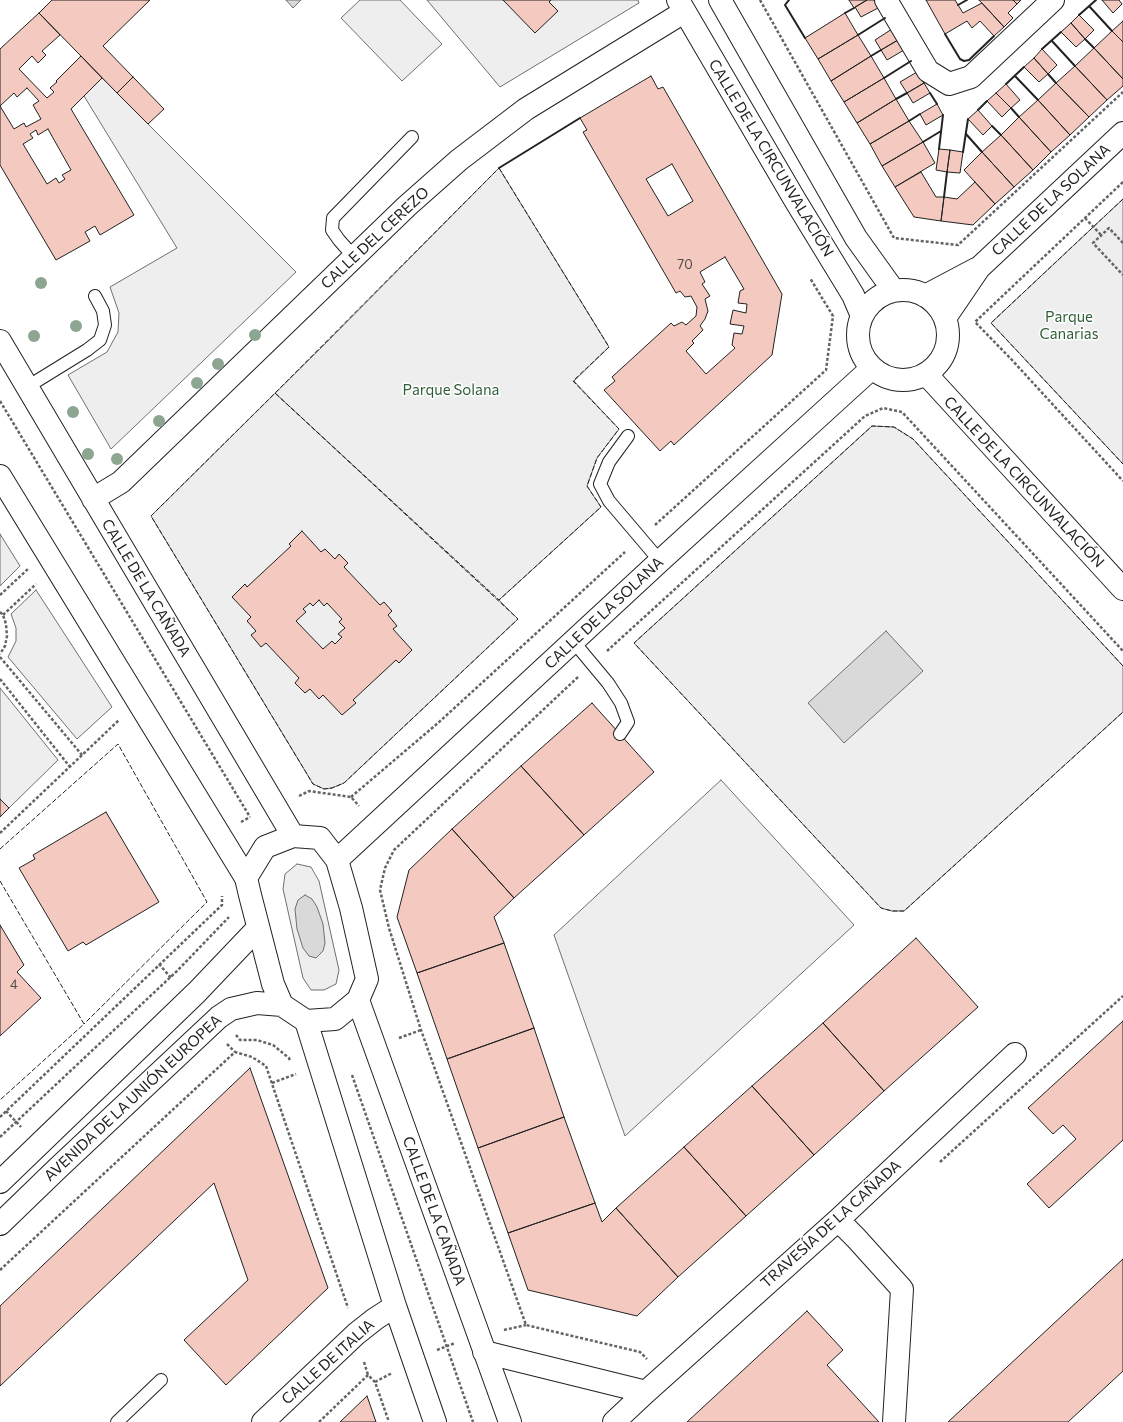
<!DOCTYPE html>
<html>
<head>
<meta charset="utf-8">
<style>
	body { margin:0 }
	canvas { display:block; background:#fff }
</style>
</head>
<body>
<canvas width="1123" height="1422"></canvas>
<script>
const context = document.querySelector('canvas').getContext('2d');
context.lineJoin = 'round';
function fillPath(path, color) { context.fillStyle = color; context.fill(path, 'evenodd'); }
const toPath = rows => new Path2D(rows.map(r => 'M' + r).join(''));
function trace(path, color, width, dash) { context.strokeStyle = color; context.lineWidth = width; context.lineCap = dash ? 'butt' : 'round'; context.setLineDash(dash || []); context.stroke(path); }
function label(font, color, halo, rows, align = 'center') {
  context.font = font + ' Commissioner,sans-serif'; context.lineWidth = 3; context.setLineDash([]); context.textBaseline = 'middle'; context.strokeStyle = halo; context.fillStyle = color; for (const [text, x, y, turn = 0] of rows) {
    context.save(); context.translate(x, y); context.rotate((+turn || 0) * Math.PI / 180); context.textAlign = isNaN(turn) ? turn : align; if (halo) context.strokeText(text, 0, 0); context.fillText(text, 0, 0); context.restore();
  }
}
const green = toPath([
	[360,0,400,0,442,44,402,81,341,18,360,0],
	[427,0,638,0,639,3,500,87,427,0],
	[102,78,296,272,111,449,68,375,107,352,118,332,119,313,110,287,177,248,84,96,102,78],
	[499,168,609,347,574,381,619,429,597,458,587,486,601,507,499,600,518,619,344,783,332,788,324,789,313,784,151,516,327,342,499,168],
	[1123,199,1123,464,991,323,1123,199],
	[872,426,894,427,913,439,1123,666,1123,712,904,911,892,911,881,908,634,643,872,426],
	[0,534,20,566,0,586,0,534],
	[36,590,112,707,77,739,8,657,16,641,16,628,11,614,36,590],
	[0,688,58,760,9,808,0,799,0,688],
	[721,780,854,925,625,1136,554,935,721,780],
	[297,864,311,867,319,881,339,970,336,984,324,990,311,990,303,978,283,889,285,874,297,864]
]);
fillPath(green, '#eee');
trace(green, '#6f6f6f', 1);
const water = toPath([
	[286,0,301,0,293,8,286,0],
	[886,631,923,671,844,743,808,703,886,631],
	[305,895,312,899,317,907,323,924,325,943,323,951,316,958,309,956,303,948,297,929,295,909,298,900,305,895]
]);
fillPath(water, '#d9d9d9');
trace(water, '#6f6f6f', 1);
const building = toPath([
	[52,0,150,0,103,46,133,77,117,93,39,13,52,0],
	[503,0,551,0,549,2,558,11,535,33,503,0],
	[849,0,867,0,854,8,849,0],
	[867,0,874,0,878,8,861,17,855,7,867,0],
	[926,0,955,0,963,13,982,3,1004,27,994,36,980,21,972,28,967,21,945,34,926,0],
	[979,0,1013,0,1017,4,1008,13,1013,18,1004,27,979,0],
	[1013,0,1021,0,1017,4,1013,0],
	[1102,0,1119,0,1122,4,1113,13,1102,0],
	[39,13,60,35,42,51,46,55,38,63,32,56,19,69,47,98,54,92,50,88,57,82,56,81,81,56,102,78,71,109,134,215,100,235,95,226,85,232,90,241,56,260,0,165,0,49,39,13],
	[27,88,39,101,33,105,41,119,26,127,24,123,14,129,0,106,14,93,17,97,27,88],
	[48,129,71,170,62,175,65,179,59,183,56,178,47,184,23,144,33,138,30,134,36,130,38,135,48,129],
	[845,13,858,35,818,59,805,38,845,13],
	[1079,15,1094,30,1085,39,1071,23,1079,15],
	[1123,21,1123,42,1112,31,1123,21],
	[1071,23,1085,39,1076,47,1061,32,1071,23],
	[892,29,898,40,881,50,875,40,892,29],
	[1112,31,1123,42,1123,79,1094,48,1112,31],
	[858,35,871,56,831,81,818,59,858,35],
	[898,40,904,50,887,60,881,50,898,40],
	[1094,48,1123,79,1123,86,1107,100,1075,66,1094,48],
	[1042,49,1057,65,1048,74,1034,58,1042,49],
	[871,56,884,78,844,102,831,81,871,56],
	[1034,58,1048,74,1039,82,1024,67,1034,58],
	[1075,66,1107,100,1089,117,1056,83,1075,66],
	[917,72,924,83,907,93,900,82,917,72],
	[651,76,658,89,663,87,782,294,772,355,674,445,671,441,660,451,604,390,615,381,612,377,671,323,674,326,682,322,686,325,696,316,697,307,691,296,685,297,680,291,676,293,595,153,583,132,587,130,580,118,651,76],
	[672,164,693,201,668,216,646,179,672,164],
	[725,257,744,289,740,291,738,303,747,304,746,313,733,310,730,324,744,326,742,334,734,333,732,345,735,348,706,374,686,351,694,343,692,341,703,330,700,326,705,319,708,311,705,299,710,296,702,284,705,282,700,272,725,257],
	[133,77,164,109,148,124,117,93,133,77],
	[884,78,896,99,857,123,844,102,884,78],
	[924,83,930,93,913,103,907,93,924,83],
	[1056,83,1089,117,1070,135,1038,100,1056,83],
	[1006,84,1020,100,1011,108,996,93,1006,84],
	[996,93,1011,108,1002,117,987,101,996,93],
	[896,99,909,121,870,144,857,123,896,99],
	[1038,100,1070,135,1051,152,1019,117,1038,100],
	[937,104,943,115,926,125,920,114,937,104],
	[978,110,992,126,983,135,968,119,978,110],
	[1019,117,1051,152,1033,170,1001,135,1019,117],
	[909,121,923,142,882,166,870,144,909,121],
	[1001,135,1033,170,1014,187,982,152,1001,135],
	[923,142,935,163,895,187,882,166,923,142],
	[939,149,950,150,947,172,936,170,939,149],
	[950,150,963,152,960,173,947,172,950,150],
	[982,152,1014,187,995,204,964,170,982,152],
	[921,172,936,197,944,197,941,221,914,217,895,187,921,172],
	[975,182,995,204,973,225,941,221,944,197,957,199,975,182],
	[302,531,321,552,325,549,335,559,339,554,348,563,344,567,380,605,384,602,392,611,388,615,397,626,393,629,412,650,399,663,396,660,353,700,356,703,342,715,323,695,319,699,310,689,305,693,295,683,299,678,266,643,261,647,251,635,256,631,247,621,251,617,232,597,245,584,247,587,291,546,289,544,302,531],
	[319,600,324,606,327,603,342,619,339,622,345,628,338,634,342,637,335,644,332,641,323,649,296,621,306,612,303,609,310,603,313,606,319,600],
	[592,703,654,772,584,835,521,766,592,703],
	[521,766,584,835,514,898,452,829,521,766],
	[0,799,9,808,0,817,0,799],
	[106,812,159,902,86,945,83,942,68,951,19,868,35,859,33,855,106,812],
	[452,829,514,898,494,917,504,943,417,973,397,917,409,870,452,829],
	[0,925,24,965,17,972,41,998,0,1036,0,925],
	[916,938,978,1007,884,1091,823,1023,916,938],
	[504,943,534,1028,447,1059,417,973,504,943],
	[1123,1021,1123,1140,1049,1208,1027,1184,1076,1139,1063,1125,1053,1134,1028,1108,1123,1021],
	[823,1023,884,1091,814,1155,752,1086,823,1023],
	[534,1028,564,1117,478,1148,447,1059,534,1028],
	[250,1068,328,1288,226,1385,184,1340,248,1280,214,1183,0,1386,0,1306,250,1068],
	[752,1086,814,1155,746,1216,684,1147,752,1086],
	[564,1117,595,1203,508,1233,478,1148,564,1117],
	[684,1147,746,1216,678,1277,616,1208,684,1147],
	[595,1203,602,1222,616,1208,678,1277,637,1316,528,1290,508,1233,595,1203],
	[1123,1259,1123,1371,1068,1422,948,1422,1123,1259],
	[807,1311,843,1350,827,1365,879,1422,687,1422,807,1311],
	[367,1396,376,1422,340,1422,367,1396]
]);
fillPath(building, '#f3c9c0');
trace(building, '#222', 1);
const service = toPath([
	[354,257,339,240,332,230,333,218,412,137],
	[27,387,87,350,100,340,105,325,103,311,95,296],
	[628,436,609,462,600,484,609,501,660,561],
	[573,641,608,683,621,703,628,722,620,734],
	[117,1422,161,1380]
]);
const minor = toPath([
	[886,0,928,71,949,84,971,77,1053,0],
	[0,341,293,836],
	[0,476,246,878],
	[93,499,121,482,407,206,459,160,526,109,684,12],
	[358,1000,510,1422],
	[306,1021,395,1306,435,1422],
	[838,1220,856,1238,902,1289,894,1422],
	[484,1352,646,1392],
	[263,1422,356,1334,375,1319,395,1306],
	[614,1422,646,1392,838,1220,1015,1054]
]);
const tertiary = toPath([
	[678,0,795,200,853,295,862,316],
	[720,0,856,238,894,291],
	'858 335a45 45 0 1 1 90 0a45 45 0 1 1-90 0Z',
	[925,296,976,269],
	[945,318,979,268,1123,133],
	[926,374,1123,589],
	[293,836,320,838,337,860,351,908,367,979,358,1000,335,1019,306,1021,282,1005,273,984,250,895,246,878,265,847,293,836],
	[337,860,660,561,872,368],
	[0,1182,197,992,258,928],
	[0,1224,58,1168,219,1017,231,1009,257,1003,282,1005]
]);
trace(service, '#222', 14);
trace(minor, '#222', 24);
trace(tertiary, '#222', 24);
trace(toPath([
	[760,0,894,238,958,245,1123,92],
	[1123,182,975,322,1012,360,1123,481],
	[1085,218,1101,235],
	[1123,243,1109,228,1093,243,1123,275],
	[0,401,250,817],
	[655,525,826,370,833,316,810,278],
	[0,595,28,569],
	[0,612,3,615,6,624,7,636,5,646,0,654],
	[3,615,36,584],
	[607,651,865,416,883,408,902,412,1123,651],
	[0,657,82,755],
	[578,677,394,850,385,868,380,890,389,928,421,1030,526,1325,640,1352,647,1359],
	[0,679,70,767],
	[299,796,309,791,351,797,359,806],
	[351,797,438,723,625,552],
	[241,822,250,817],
	[0,833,119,720],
	[159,964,172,979],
	[236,1035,240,1040,257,1040,273,1045,289,1058,290,1061],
	[399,1038,421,1030],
	[227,1044,235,1052],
	[352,1075,473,1422],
	[272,1083,296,1074],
	[6,1111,21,1127],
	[0,1117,222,905,222,896],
	[0,1137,177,971,229,917],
	[940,1162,1123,996],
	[0,1270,235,1052,252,1057,266,1066,348,1308],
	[504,1330,526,1325],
	[437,1350,455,1343],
	[364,1362,368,1375],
	[375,1382,392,1373],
	[319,1422,368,1375,375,1382,389,1422]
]), '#646464', 2.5, [3, 2]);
trace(service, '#fff', 12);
trace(minor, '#fff', 22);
trace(tertiary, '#fff', 22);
trace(toPath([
	[499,168,609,347,573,381,619,429,597,458,587,486,601,507,499,600,275,393,499,168],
	[1123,199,991,323,1123,464],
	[275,393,518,619,344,783,332,788,324,789,313,784,151,516,275,393],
	[1123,666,913,439,894,427,872,426,634,643,881,908,892,911,904,911,913,903,1123,712],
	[0,849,118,744,207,902,84,1024],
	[0,881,84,1024,0,1100]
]), '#222', 1, [5, 2]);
trace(toPath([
	[789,0,785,5,805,38],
	[958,5,967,0],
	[1089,6,1112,31],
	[845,13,854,8],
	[1079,15,1096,0],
	[945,34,960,59,964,61,969,60,994,36],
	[858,35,885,18],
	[1085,39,1094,48],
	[1052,41,1075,66],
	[1042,49,1061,32],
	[871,56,881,50],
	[1048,74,1056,83],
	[1015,76,1038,100],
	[884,78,911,61],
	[1006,84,1024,67],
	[930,93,937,104],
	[896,99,907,93],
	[1011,108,1019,117],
	[978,110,987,101],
	[909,121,920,114],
	[992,126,1001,135],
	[966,134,982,152],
	[923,142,941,131],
	[939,149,943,115],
	[963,152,968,119],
	[499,168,580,118],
	[944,197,947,172]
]), '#222', 2);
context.fillStyle = '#8da692';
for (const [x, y] of [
	[41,283],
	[76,326],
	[255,335],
	[34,336],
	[218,364],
	[197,383],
	[73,412],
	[159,421],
	[88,454],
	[117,459]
]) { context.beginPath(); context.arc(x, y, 6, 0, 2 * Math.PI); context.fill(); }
label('13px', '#564c4a', null, [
	["70",685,265],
	["4",14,985]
]);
label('15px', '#222', '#fff', [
	["CALLE DE LA CIRCUNVALACIÓN",771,158,59],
	["CALLE DE LA SOLANA",1051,200,-43],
	["CALLE DEL CEREZO",375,238,-43],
	["CALLE DE LA CIRCUNVALACIÓN",1024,482,47],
	["CALLE DE LA CAÑADA",146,588,59],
	["CALLE DE LA SOLANA",604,613,-43],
	["AVENIDA DE LA UNIÓN EUROPEA",133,1098,-43],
	["CALLE DE LA CAÑADA",434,1211,70],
	["TRAVESÍA DE LA CAÑADA",831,1224,-42],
	["CALLE DE ITALIA",328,1362,-42]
]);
label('15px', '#2f5e38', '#fff', [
	["Parque",1069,317],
	["Canarias",1069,334],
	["Parque Solana",451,390]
]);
</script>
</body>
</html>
